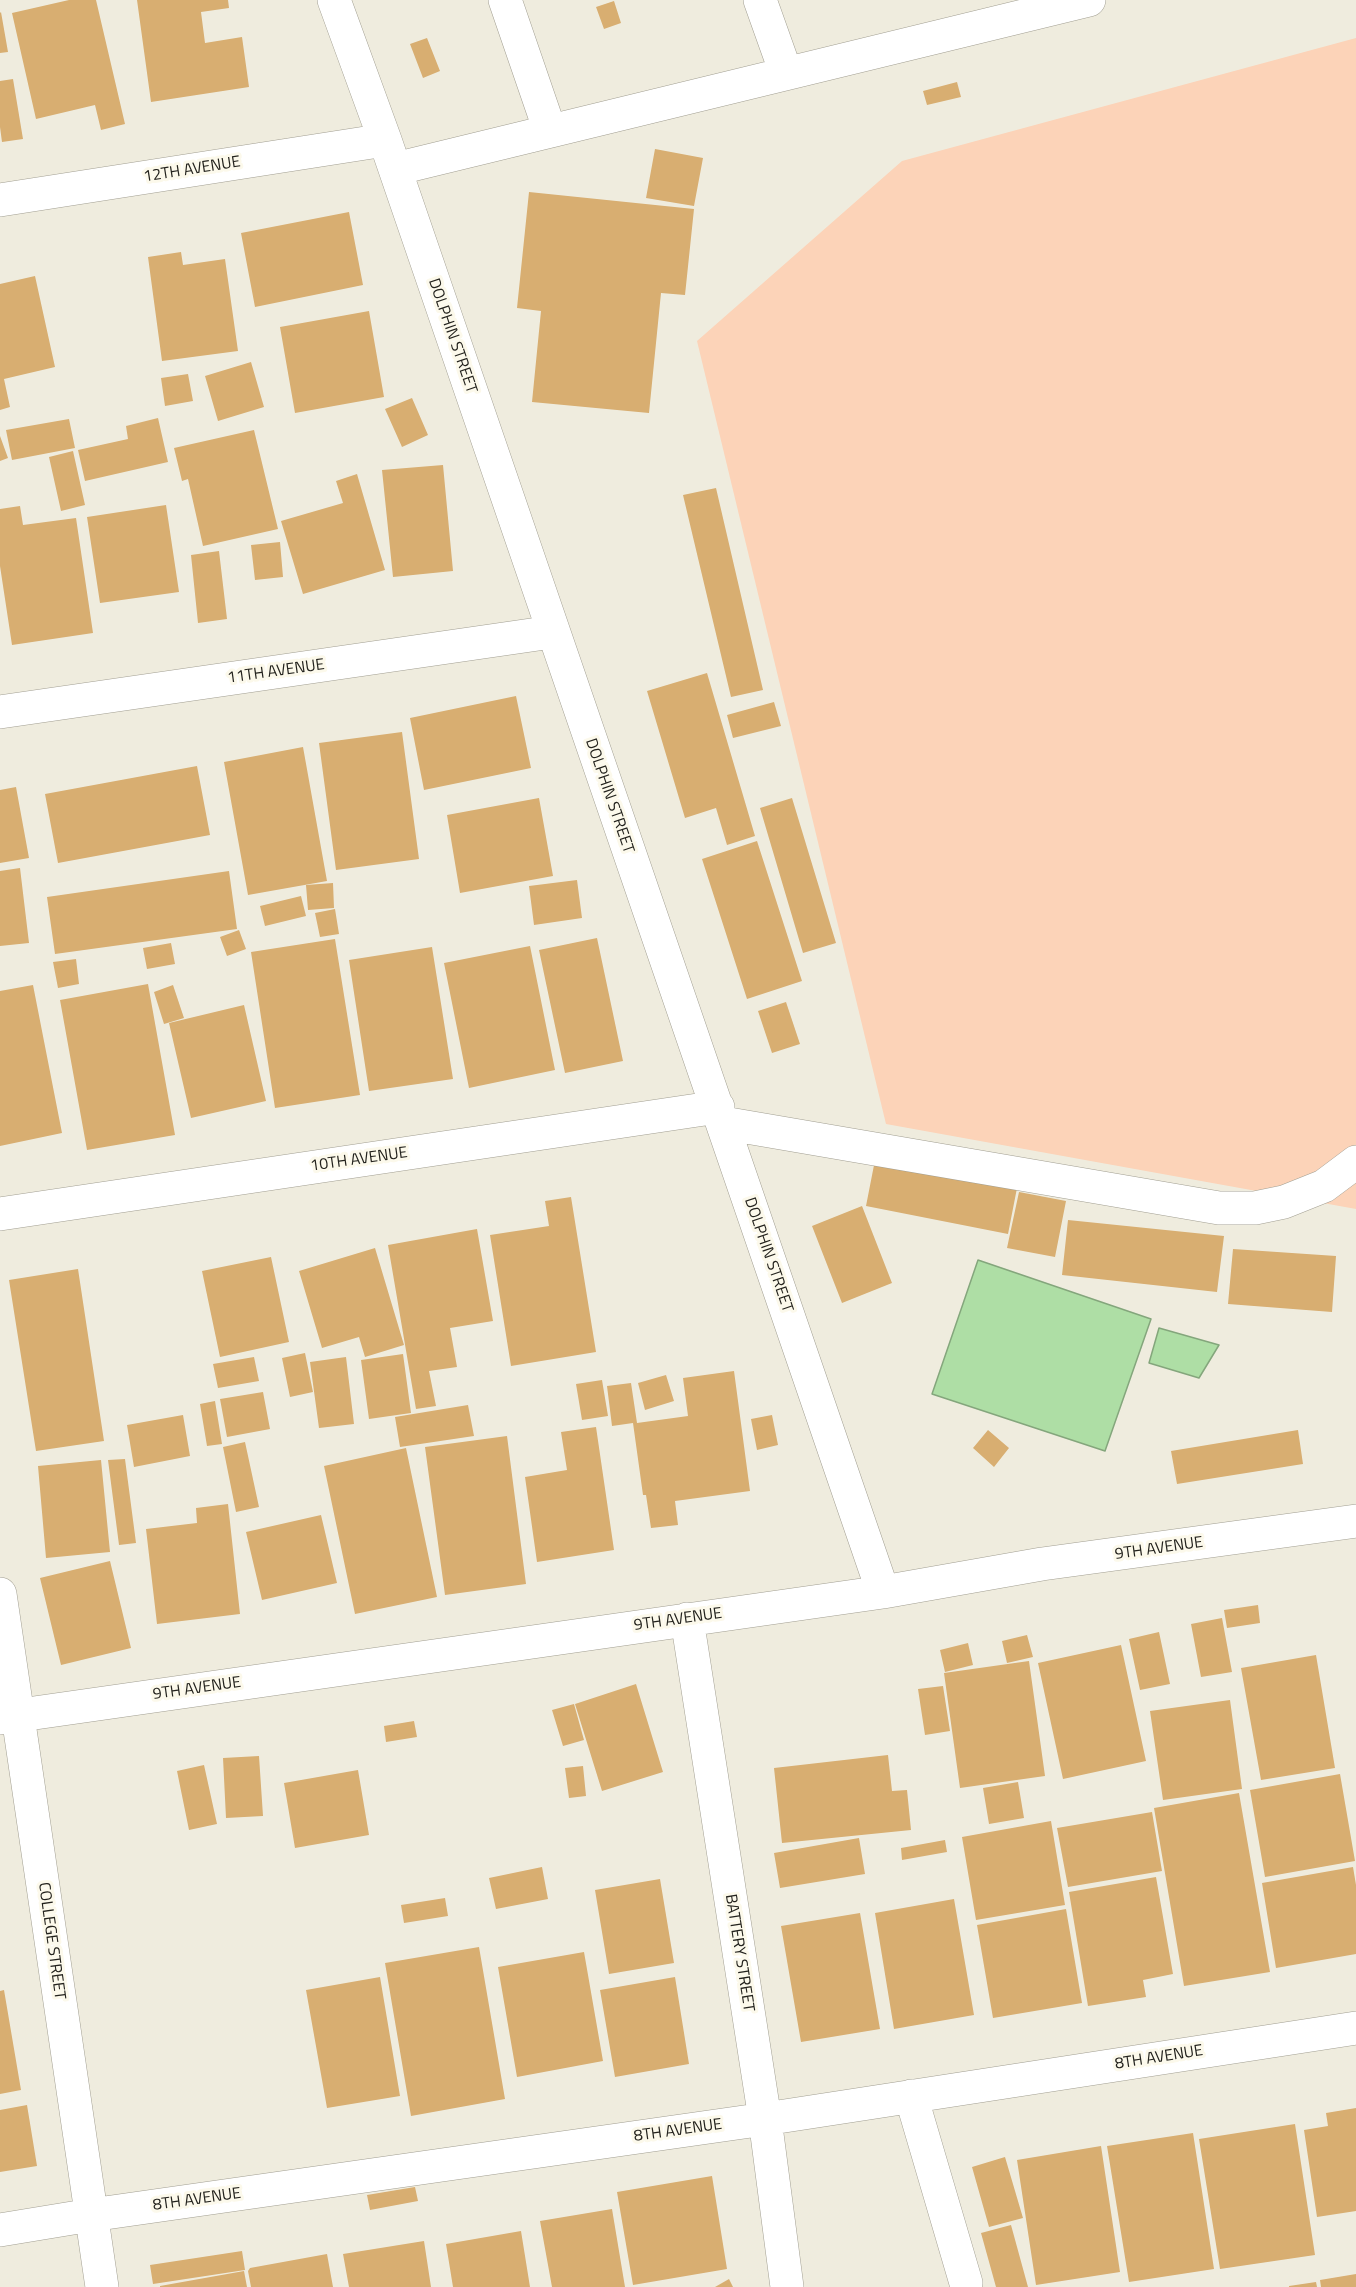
<!DOCTYPE html>
<html>
<head>
<meta charset="utf-8">
<style>
	body { margin:0 }
	canvas { display:block; background:#efecde }
</style>
</head>
<body>
<canvas width="1356" height="2287"></canvas>
<script>
const context = document.querySelector('canvas').getContext('2d');
context.lineJoin = 'round';
function fillPath(path, color) { context.fillStyle = color; context.fill(path, 'evenodd'); }
const toPath = rows => new Path2D(rows.map(r => 'M' + r).join(''));
function trace(path, color, width, dash) { context.strokeStyle = color; context.lineWidth = width; context.lineCap = dash ? 'butt' : 'round'; context.setLineDash(dash || []); context.stroke(path); }
function label(font, color, halo, rows, align = 'center') {
  context.font = font + ' "Titillium Web",sans-serif'; context.lineWidth = 6; context.setLineDash([]); context.textBaseline = 'middle'; context.strokeStyle = halo; context.fillStyle = color; for (const [text, x, y, turn = 0] of rows) {
    context.save(); context.translate(x, y); context.rotate((+turn || 0) * Math.PI / 180); context.textAlign = isNaN(turn) ? turn : align; if (halo) context.strokeText(text, 0, 0); context.fillText(text, 0, 0); context.restore();
  }
}
fillPath(toPath([
	[1356,38,1356,1209,886,1124,697,341,902,161]
]), '#fcd3b8');
const water = toPath([
	[978,1260,1151,1319,1105,1451,932,1394,978,1260],
	[1159,1328,1219,1345,1199,1378,1149,1363,1159,1328]
]);
fillPath(water, '#aedea5');
trace(water, '#84a67c', 1.5);
fillPath(toPath([
	[69,0,96,0,125,124,101,130,95,105,36,119,12,13],
	[137,0,228,0,229,8,201,12,205,43,242,37,249,87,151,102],
	[614,1,621,23,604,29,596,7],
	[1,12,8,52,0,53,0,13],
	[427,38,440,71,423,78,410,44],
	[13,79,23,139,2,142,0,127,0,81],
	[957,82,961,97,927,105,923,91],
	[655,149,703,158,694,206,646,198],
	[529,192,694,209,685,295,661,293,649,413,532,402,541,311,517,308],
	[349,212,363,285,255,307,241,233],
	[181,252,183,265,225,259,238,351,162,361,148,257],
	[35,276,55,367,4,379,10,407,0,410,0,284],
	[369,311,384,397,295,413,280,327],
	[251,362,264,407,218,421,205,376],
	[188,374,193,401,165,406,161,378],
	[412,398,428,435,402,447,385,409],
	[158,418,168,462,85,481,78,450,128,439,126,426],
	[69,419,75,448,12,460,6,430],
	[254,430,278,529,203,546,188,479,182,481,174,448],
	[0,436,8,458,0,461],
	[73,451,85,505,61,511,49,457],
	[443,465,453,571,393,577,382,470],
	[357,474,385,570,303,594,281,521,343,503,336,481],
	[716,488,763,690,731,697,683,495],
	[166,505,179,592,100,603,87,517],
	[20,506,23,525,76,518,93,633,12,645,0,566,0,509],
	[280,542,283,577,255,580,251,545],
	[219,551,227,619,198,623,191,555],
	[707,673,755,836,727,845,716,808,685,818,647,691],
	[516,696,531,768,424,790,410,718],
	[774,702,781,726,733,738,727,715],
	[402,732,419,859,336,870,319,743],
	[303,747,327,881,248,895,224,762],
	[197,766,210,835,58,863,45,794],
	[16,787,29,858,0,863,0,790],
	[539,798,553,876,460,893,447,815],
	[792,798,836,943,803,953,760,808],
	[757,841,802,981,747,999,702,859],
	[20,868,29,943,0,946,0,871],
	[229,871,237,929,55,954,47,897],
	[577,880,582,918,534,925,529,886],
	[333,883,334,908,308,910,306,885],
	[301,896,306,916,265,926,260,906],
	[335,909,339,934,320,937,315,913],
	[239,930,246,949,227,956,220,937],
	[597,938,623,1061,565,1073,539,950],
	[335,939,360,1095,275,1108,251,952],
	[171,943,175,964,147,969,143,948],
	[530,946,555,1070,469,1088,444,963],
	[432,947,453,1079,369,1091,349,960],
	[76,959,79,984,58,988,53,962],
	[148,984,175,1135,87,1150,60,1000],
	[33,985,62,1133,0,1146,0,991],
	[173,985,184,1018,164,1024,154,992],
	[786,1002,800,1044,772,1053,758,1011],
	[244,1005,266,1101,191,1118,169,1023],
	[875,1160,1017,1188,1008,1234,866,1206],
	[1019,1192,1066,1201,1055,1257,1007,1248],
	[571,1197,596,1352,511,1366,490,1235,549,1226,545,1201],
	[862,1206,892,1283,842,1303,812,1226],
	[1068,1220,1224,1236,1217,1292,1062,1275],
	[477,1229,493,1321,450,1328,457,1367,429,1371,436,1406,416,1409,388,1245],
	[375,1248,404,1345,365,1357,359,1337,322,1348,299,1271],
	[1233,1249,1336,1256,1332,1312,1228,1304],
	[271,1257,289,1342,220,1357,202,1271],
	[78,1269,104,1441,36,1451,9,1280],
	[305,1353,313,1392,290,1397,282,1358],
	[403,1354,411,1413,369,1419,361,1360],
	[254,1357,259,1381,218,1388,213,1364],
	[346,1357,354,1424,319,1428,310,1362],
	[734,1371,750,1491,675,1501,678,1525,651,1528,646,1495,643,1495,633,1423,612,1426,607,1386,631,1383,637,1423,688,1416,683,1378],
	[666,1375,674,1401,645,1410,638,1383],
	[602,1380,608,1416,582,1420,576,1384],
	[263,1392,270,1429,227,1437,220,1399],
	[215,1401,222,1444,207,1446,200,1404],
	[468,1405,474,1436,400,1447,395,1417],
	[183,1415,190,1456,134,1467,127,1425],
	[772,1415,778,1445,757,1450,751,1419],
	[596,1427,614,1550,537,1562,525,1477,567,1470,561,1432],
	[988,1430,1009,1448,994,1467,973,1448],
	[1298,1430,1303,1464,1177,1484,1171,1451],
	[507,1436,526,1584,445,1595,425,1447],
	[245,1442,259,1507,236,1512,223,1447],
	[406,1448,437,1597,355,1614,324,1466],
	[125,1459,136,1543,119,1545,108,1460],
	[101,1460,110,1552,46,1558,38,1466],
	[228,1504,240,1614,157,1624,146,1529,197,1523,196,1508],
	[321,1515,337,1583,262,1600,246,1532],
	[110,1561,131,1648,61,1665,40,1578],
	[1258,1605,1260,1623,1227,1628,1224,1610],
	[1222,1618,1232,1672,1201,1677,1191,1624],
	[1159,1632,1170,1684,1140,1690,1129,1639],
	[1027,1635,1033,1657,1007,1663,1002,1641],
	[968,1643,973,1665,945,1672,940,1650],
	[1121,1645,1146,1761,1063,1779,1038,1663],
	[1316,1655,1335,1768,1261,1780,1241,1668],
	[1029,1661,1045,1776,960,1788,944,1673],
	[636,1684,663,1772,602,1791,575,1704],
	[943,1686,950,1731,925,1735,918,1689],
	[1230,1700,1242,1789,1163,1800,1150,1711],
	[574,1704,584,1740,563,1746,552,1710],
	[414,1721,417,1737,386,1742,384,1726],
	[888,1755,892,1791,907,1790,911,1830,782,1843,774,1768],
	[259,1756,263,1816,226,1818,223,1758],
	[204,1765,217,1824,189,1830,177,1771],
	[583,1766,586,1796,569,1798,565,1768],
	[358,1770,369,1835,295,1848,284,1783],
	[1340,1774,1355,1861,1265,1877,1250,1790],
	[1018,1782,1024,1818,989,1824,983,1788],
	[1239,1793,1270,1972,1184,1986,1154,1808],
	[1152,1812,1162,1871,1068,1887,1057,1828],
	[1051,1821,1065,1905,976,1920,962,1837],
	[859,1838,865,1874,780,1888,774,1853],
	[945,1840,947,1852,902,1860,901,1848],
	[542,1867,548,1899,496,1909,489,1878],
	[1353,1867,1356,1885,1356,1954,1276,1968,1262,1883],
	[1156,1877,1173,1974,1143,1980,1146,1997,1088,2006,1069,1892],
	[660,1879,674,1963,609,1974,595,1890],
	[445,1898,448,1916,404,1923,401,1905],
	[954,1899,974,2015,894,2029,875,1913],
	[1066,1909,1082,2003,993,2018,977,1925],
	[860,1913,880,2029,801,2042,781,1926],
	[479,1947,505,2099,411,2116,385,1963],
	[584,1952,603,2061,517,2077,498,1967],
	[380,1977,400,2096,327,2108,306,1990],
	[675,1977,689,2064,615,2077,600,1990],
	[4,1990,21,2090,0,2094,0,1991],
	[27,2105,37,2166,0,2172,0,2110],
	[1356,2108,1356,2211,1317,2217,1304,2130,1328,2126,1326,2113],
	[1295,2124,1315,2255,1220,2269,1199,2139],
	[1193,2133,1214,2269,1129,2282,1107,2146],
	[1101,2146,1120,2272,1036,2285,1017,2160],
	[1005,2157,1023,2218,989,2227,972,2167],
	[712,2176,727,2269,633,2285,617,2192],
	[415,2187,418,2201,370,2210,367,2195],
	[612,2209,625,2287,552,2287,540,2221],
	[1011,2225,1028,2287,996,2287,981,2233],
	[521,2231,530,2287,453,2287,446,2244],
	[424,2241,431,2287,349,2287,343,2254],
	[242,2251,245,2270,153,2284,150,2265],
	[327,2254,333,2287,251,2287,248,2271,250,2268],
	[244,2271,247,2287,160,2287,160,2286],
	[1356,2274,1356,2287,1321,2287,1320,2280],
	[729,2279,733,2287,715,2287],
	[1316,2282,1317,2287,1289,2287,1289,2286]
]), '#d8ae71');
const minor = toPath([
	[334,0,385,140,883,1592],
	[505,0,550,131],
	[760,0,786,73],
	[395,169,1089,0],
	[0,200,385,140],
	[0,712,552,632],
	[723,1123,1219,1208,1255,1208,1284,1202,1324,1186,1356,1162],
	[0,1214,718,1107],
	[0,1594,102,2287],
	[687,1619,765,2119,787,2287],
	[0,1718,883,1592,1042,1564,1356,1521],
	[911,2096,966,2283],
	[0,2230,91,2215,765,2119,1356,2028]
]);
trace(minor, '#a29f92', 34);
trace(minor, '#fff', 33);
label('16px', '#23221d', '#fcf9eb', [
	["12TH AVENUE",192,170,-9],
	["DOLPHIN STREET",452,336,71],
	["11TH AVENUE",276,672,-8],
	["DOLPHIN STREET",609,796,71],
	["10TH AVENUE",359,1160,-8],
	["DOLPHIN STREET",768,1255,71],
	["9TH AVENUE",1159,1549,-8],
	["9TH AVENUE",678,1620,-8],
	["9TH AVENUE",197,1689,-8],
	["COLLEGE STREET",51,1941,82],
	["BATTERY STREET",739,1953,81],
	["8TH AVENUE",1159,2058,-9],
	["8TH AVENUE",678,2131,-8],
	["8TH AVENUE",197,2200,-8]
]);
</script>
</body>
</html>
